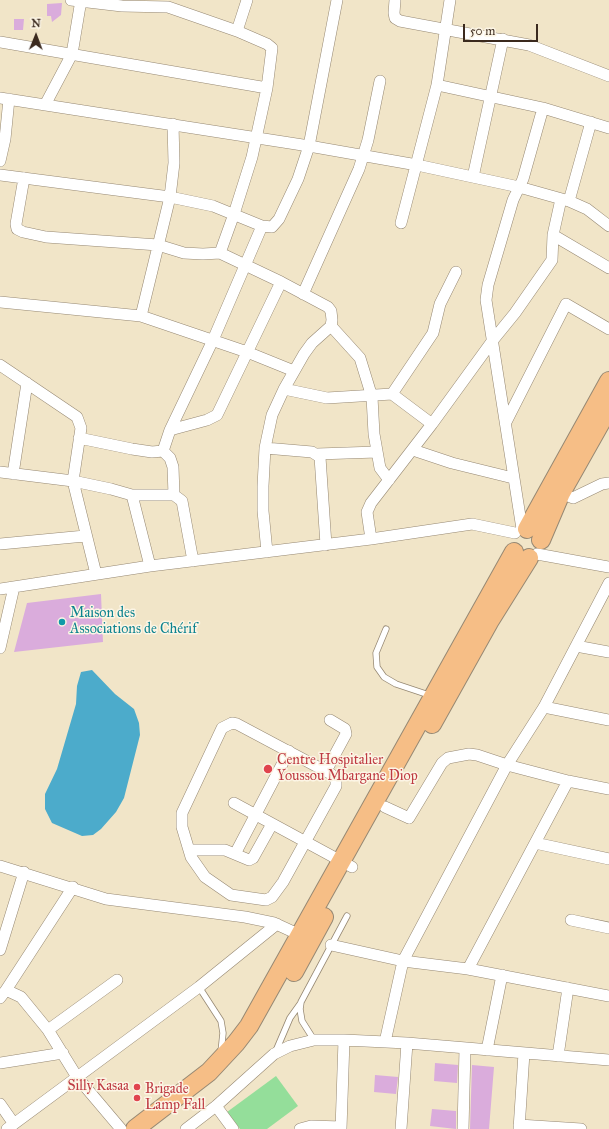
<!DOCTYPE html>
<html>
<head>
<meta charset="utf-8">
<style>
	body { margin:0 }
	#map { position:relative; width:609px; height:1129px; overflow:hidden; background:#f1e5c8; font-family:"IM FELL Great Primer",serif }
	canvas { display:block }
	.north { position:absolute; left:16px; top:16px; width:40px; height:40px; -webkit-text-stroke:3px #fcf5e5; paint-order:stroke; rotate:1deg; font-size:11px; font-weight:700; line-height:16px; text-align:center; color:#3b2a1e }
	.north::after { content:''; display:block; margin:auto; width:14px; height:18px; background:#3b2a1e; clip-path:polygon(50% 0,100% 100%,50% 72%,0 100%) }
	.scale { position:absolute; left:463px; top:24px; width:75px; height:18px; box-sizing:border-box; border:2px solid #3b2a1e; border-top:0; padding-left:5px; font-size:12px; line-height:14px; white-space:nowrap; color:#3b2a1e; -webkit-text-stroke:3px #fcf5e5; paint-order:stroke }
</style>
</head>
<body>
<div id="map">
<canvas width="609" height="1129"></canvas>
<div class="north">N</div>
<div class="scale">50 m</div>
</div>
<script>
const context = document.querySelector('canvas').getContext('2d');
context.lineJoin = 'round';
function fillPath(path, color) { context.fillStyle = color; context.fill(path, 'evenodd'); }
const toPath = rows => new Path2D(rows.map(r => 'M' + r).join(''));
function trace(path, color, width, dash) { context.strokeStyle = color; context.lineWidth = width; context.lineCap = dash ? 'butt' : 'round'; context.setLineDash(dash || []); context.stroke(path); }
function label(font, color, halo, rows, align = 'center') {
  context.font = font + ' "IM FELL Great Primer",serif'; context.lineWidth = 3; context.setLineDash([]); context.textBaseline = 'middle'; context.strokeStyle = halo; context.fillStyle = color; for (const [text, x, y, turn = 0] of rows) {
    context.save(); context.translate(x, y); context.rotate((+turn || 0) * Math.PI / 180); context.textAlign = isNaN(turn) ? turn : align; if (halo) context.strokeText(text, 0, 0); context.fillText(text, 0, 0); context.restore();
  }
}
fillPath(toPath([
	[276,1076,298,1106,267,1129,240,1129,227,1112]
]), '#94de9a');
fillPath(toPath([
	[92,670,115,694,134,709,139,723,140,735,124,798,116,812,101,829,93,835,82,836,52,823,45,809,45,794,57,769,76,704,77,686,81,672]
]), '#4cabcb');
fillPath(toPath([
	[62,3,61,15,52,22,51,16,47,16,47,4],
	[14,19,24,19,23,30,14,30],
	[101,594,103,642,14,652,27,603],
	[435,1063,458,1065,457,1083,434,1081],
	[472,1065,494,1067,489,1129,470,1129],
	[375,1075,398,1077,396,1094,374,1092],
	[432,1109,456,1111,456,1129,430,1126]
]), '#daacdc');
const service = toPath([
	[386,629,376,653,377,667,384,677,396,684,432,696],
	[199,987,221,1021,223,1033,221,1052],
	[314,1040,302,1021,300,1009,301,1002,347,916],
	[275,1053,290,1018,300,1004]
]);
const minor = toPath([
	[71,0,122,6,168,7,237,31,267,44,272,48,267,88,252,157,234,214,220,253],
	[395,0,394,13,395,18,400,21,529,45,609,76],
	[237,31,247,0],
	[0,42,267,88],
	[437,85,543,108,609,128],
	[0,98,309,146,417,165,519,187,569,201,587,209,609,226],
	[45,105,72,54,81,0],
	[0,161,5,139,9,99],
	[0,175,170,197,213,206,262,226,272,227,279,219,298,179,309,146,337,0],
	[473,177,503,39],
	[24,178,16,224,17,229,23,232,46,237,158,245,184,253,203,254,220,253,281,282,328,307,331,311,332,320,331,326,312,343,304,354,284,389,272,415,265,448,263,486,263,511,267,552],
	[569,201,591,122],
	[401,223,437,85,450,0],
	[553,235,609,268],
	[303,294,359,169,368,140,380,81],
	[0,302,141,316,247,352,294,371],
	[141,316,170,197,174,163,173,124],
	[331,326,360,358,372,397,374,434,380,468,389,480],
	[0,365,77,417,81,428,73,481,96,574],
	[284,389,327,398,392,394,432,424],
	[392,394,433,333,440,304,456,272],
	[506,422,566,304,609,329],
	[170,430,207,420,217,415,281,282],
	[79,438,132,449,152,452,163,451,170,430,213,340,262,226],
	[265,448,312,452,320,457,326,545],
	[413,450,452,463,513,478],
	[163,451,170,458,173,467,174,495],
	[317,454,377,452],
	[0,472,73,481,111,489,132,495,174,495,182,501,193,561],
	[13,474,27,383],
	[561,493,573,498,602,484,609,483],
	[132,495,150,566],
	[522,529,486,300,488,285,513,200,523,179,543,108],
	[371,539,367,512,371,503,432,424,493,340,515,313,552,260,553,235,561,199],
	[0,544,85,536],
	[537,554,609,567],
	[0,589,150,566,371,539,472,524,515,533],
	[576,646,609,652],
	[0,648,14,587],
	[544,707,609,720],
	[232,723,237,724,331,774,336,780,336,786,283,882,272,897,266,900,231,895,205,877,191,857,182,827,182,813,222,728,232,723],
	[326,771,346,734,345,729,330,720],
	[234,803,352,867],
	[385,807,409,818,442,763,448,758,469,754,477,755,507,765,568,781,609,789],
	[535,843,609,859],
	[189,850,225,850,249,860,253,858,272,824],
	[235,854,289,751],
	[0,866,106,899,245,917,274,923,300,935],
	[571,920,609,928],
	[331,945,403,961,468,969,609,996],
	[0,950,24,872],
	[468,969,568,781],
	[6,990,73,887],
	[0,998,6,990,21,997,48,1030,77,1077,121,1129],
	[48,1030,117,980],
	[385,1042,403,961,507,765,544,707,609,583],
	[487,1050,502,975],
	[558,1056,568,988],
	[0,1063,63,1053],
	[0,1104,14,1124],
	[216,1106,233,1129],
	[519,1125,581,1129],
	[7,1129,199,987,277,924],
	[186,1129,216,1106,274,1054,290,1046,314,1040,344,1040,407,1043,609,1060],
	[300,1129,311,1126,341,1127],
	[341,1129,344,1040],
	[401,1129,407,1043],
	[463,1129,465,1049],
	[519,1129,524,1053]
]);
const primary = toPath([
	[527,529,609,381],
	[541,540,561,493,609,408],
	[432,724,489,622,529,558],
	[294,972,324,917],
	[135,1129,209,1072,236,1043,249,1026,514,552]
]);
trace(service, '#968873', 7);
trace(minor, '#968873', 12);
trace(primary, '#968873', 20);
trace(service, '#fff', 5.5);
trace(minor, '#fff', 11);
trace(primary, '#f6be86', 18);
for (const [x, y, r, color] of [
	[62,622,4,"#0f9aa8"],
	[268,769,5,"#e0444e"],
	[137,1087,4,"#e0444e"],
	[137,1098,4,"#e0444e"]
]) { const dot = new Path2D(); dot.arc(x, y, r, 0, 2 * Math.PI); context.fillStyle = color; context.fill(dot); trace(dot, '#fcf5e5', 1.5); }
label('14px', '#0d838f', '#fcf5e5', [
	["Maison des",70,614],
	["Associations de Chérif",70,630]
], 'left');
label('14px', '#be3a42', '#fcf5e5', [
	["Centre Hospitalier",277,761],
	["Youssou Mbargane Diop",277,777],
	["Silly Kasaa",129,1087,"right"],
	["Brigade",145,1090],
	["Lamp Fall",145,1106]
], 'left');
</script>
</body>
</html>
